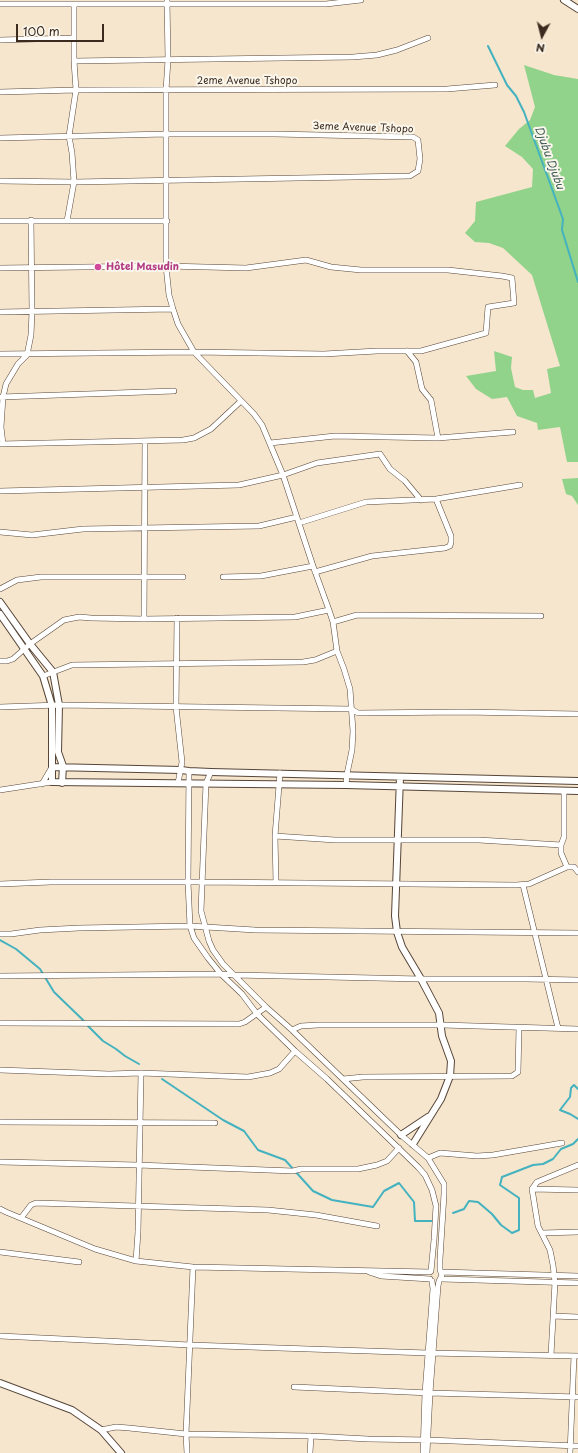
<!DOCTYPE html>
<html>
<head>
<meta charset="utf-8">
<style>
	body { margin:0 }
	#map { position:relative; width:578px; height:1453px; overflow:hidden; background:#f6e6ce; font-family:"Playpen Sans",sans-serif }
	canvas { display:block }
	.north { position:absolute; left:522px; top:16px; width:40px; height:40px; -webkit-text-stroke:3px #fbf7ec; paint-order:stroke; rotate:187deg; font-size:11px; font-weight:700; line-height:16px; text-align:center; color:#3b2a1e }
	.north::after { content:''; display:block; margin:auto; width:14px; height:18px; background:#3b2a1e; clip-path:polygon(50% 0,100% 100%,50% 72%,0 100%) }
	.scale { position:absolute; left:16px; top:24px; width:88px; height:18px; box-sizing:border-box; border:2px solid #3b2a1e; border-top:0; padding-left:5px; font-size:12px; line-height:14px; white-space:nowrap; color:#3b2a1e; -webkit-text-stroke:3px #fbf7ec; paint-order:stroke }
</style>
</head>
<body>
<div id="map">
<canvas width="578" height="1453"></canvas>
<div class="north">N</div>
<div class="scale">100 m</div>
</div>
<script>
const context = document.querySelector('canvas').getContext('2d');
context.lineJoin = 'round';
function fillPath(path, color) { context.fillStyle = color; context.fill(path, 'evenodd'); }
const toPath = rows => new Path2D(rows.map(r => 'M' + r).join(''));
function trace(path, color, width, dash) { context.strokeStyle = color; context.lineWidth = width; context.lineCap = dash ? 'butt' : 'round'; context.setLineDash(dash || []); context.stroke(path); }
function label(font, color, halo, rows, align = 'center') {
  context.font = font + ' "Playpen Sans",sans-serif'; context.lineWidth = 4; context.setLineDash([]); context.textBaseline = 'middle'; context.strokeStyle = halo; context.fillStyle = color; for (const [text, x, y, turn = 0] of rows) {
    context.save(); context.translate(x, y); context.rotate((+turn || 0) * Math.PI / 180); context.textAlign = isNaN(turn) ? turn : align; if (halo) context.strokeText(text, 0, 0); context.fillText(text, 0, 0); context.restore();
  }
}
fillPath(toPath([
	[524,65,554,75,578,79,578,462,567,462,560,427,538,430,537,423,517,416,507,397,492,399,476,389,466,376,496,371,494,351,512,357,511,368,515,387,523,390,533,390,535,398,551,393,547,369,560,366,532,275,503,248,489,243,475,242,465,233,475,221,476,202,532,187,533,169,522,157,505,146,519,129,530,120,535,107],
	[578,478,578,505,572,496,566,494,562,479]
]), '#92d38b');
trace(toPath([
	[488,46,507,85,516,96,524,112,563,219,562,230,578,282],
	[0,940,16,949,40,969,54,992,84,1021],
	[88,1026,103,1041,116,1049,125,1056,139,1064],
	[162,1079,223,1120,244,1131,258,1150,285,1160,313,1191,332,1200,373,1207,384,1191,399,1183,414,1202,415,1221,433,1221],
	[578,1089,574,1085,571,1088,570,1097,560,1110,570,1114,578,1119],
	[453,1213,464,1209,469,1201,478,1202,492,1214,501,1225,512,1233,519,1230,519,1198,500,1185,502,1177,533,1165,543,1164,553,1159,561,1149,573,1144,578,1139]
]), '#44b2bf', 2);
const minor = toPath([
	[167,0,168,60,166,90,166,266,169,295,173,309,178,324,194,352,254,414,262,425,283,475,313,566,329,610,333,622,337,651,344,669,350,689,353,731,352,750,347,774,346,785],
	[0,4,326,4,361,0],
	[0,40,74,38],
	[74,61,353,57,377,55,397,50,428,38],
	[0,92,76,90,447,89,495,85],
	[0,138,166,134,275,134,413,137,418,140,420,159,418,171,410,176,74,182,0,181],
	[0,221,167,221],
	[67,221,74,182,72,153,69,136,76,90,74,61,74,4],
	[0,268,166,266,246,268,306,260,331,267,361,270,448,270,502,276,512,278,514,303,488,307,486,333,421,351,377,351,324,354,194,352,0,354],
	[0,312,173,309],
	[407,351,416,362,422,389,431,400,438,438],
	[1,397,174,391],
	[270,443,335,436,438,438,513,432],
	[0,444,183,440,194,438,211,429,241,401],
	[3,444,1,427,3,397,6,384,18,364,27,355,31,335,32,312,31,220],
	[0,491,239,485,283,475,317,463,380,454,390,469,405,481,421,500],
	[299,523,366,502,436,499,520,485],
	[0,532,32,535,83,529,259,526,297,517],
	[315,572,372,556,445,548,450,546,451,542,451,536,436,499],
	[223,577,261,576,313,566],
	[0,589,17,580,41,577,183,577],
	[177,618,176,707,182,762,178,783],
	[144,619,145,441],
	[333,622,357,615,541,616],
	[0,661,7,661,13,659,30,644,64,620,79,617,91,618,144,619,295,617,329,610],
	[43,676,72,665,303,662,315,660,337,651],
	[0,707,59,705,351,709,358,713,463,712,578,714],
	[189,771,188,882,190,926,194,938,208,958,221,974,242,994,257,1014,295,1051,327,1079,418,1167,425,1175,432,1190,436,1206,434,1240,431,1271],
	[211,772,206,783,201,911,209,941,213,950,223,964,266,1007,292,1030,401,1135,428,1158,444,1184,444,1194,440,1259,440,1270,442,1275,439,1281,438,1286,430,1393,427,1453],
	[42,784,52,767],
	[0,790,52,782],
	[564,791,564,837,561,845,561,853,567,867,574,867,578,872],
	[275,836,335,840,479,840,561,845],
	[276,883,275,836,280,773],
	[0,884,51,882,202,882,516,885,529,884,567,867],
	[523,885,558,1028],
	[0,934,11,934,40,930,79,928,190,926,255,930,578,933],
	[0,976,221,974,235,975,421,979,527,979,578,980],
	[0,1023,239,1024,245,1022,266,1007],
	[292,1030,301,1026,318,1025,442,1025,578,1029],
	[0,1070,109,1074,141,1073,248,1077,270,1073,279,1069,295,1051],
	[343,1079,363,1077,512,1076,518,1072,519,1028],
	[0,1122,215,1123],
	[428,1158,440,1153,477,1156,493,1155,562,1143],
	[0,1162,138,1165,293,1171,301,1169,358,1169,377,1165,387,1161,399,1148],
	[532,1189,578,1190],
	[0,1209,6,1212,95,1249,136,1261,193,1267,430,1272],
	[21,1218,31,1205,36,1203,268,1210,316,1215,377,1226],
	[542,1233,578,1232],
	[0,1252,79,1262],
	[136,1261,138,1232,141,1073],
	[369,1272,381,1276,430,1279],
	[441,1272,578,1276],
	[442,1279,578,1283],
	[553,1316,578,1317],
	[0,1336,190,1345,428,1353,578,1356],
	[551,1355,555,1282,553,1265,550,1250,538,1226,532,1189,537,1182,578,1165],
	[294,1387,430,1393,578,1397],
	[101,1430,116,1427,129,1428,186,1434,311,1436,368,1439,428,1440,578,1446],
	[187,1453,186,1434,193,1267],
	[310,1453,311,1436],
	[423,1453,425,1393,433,1289,432,1281],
	[570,1453,574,1356]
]);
const tertiary = toPath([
	[564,0,578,9],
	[0,602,30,644,53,672,59,705,58,752,63,766,62,783],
	[0,614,43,676,52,706,52,782,346,785,578,791],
	[52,767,181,770,189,771,211,772,578,781],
	[400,777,395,916,397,932,402,947,421,979,439,1013,442,1036,451,1061,450,1076,441,1099,413,1144],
	[401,1135,428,1117],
	[0,1383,72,1410,101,1430,121,1453]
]);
trace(minor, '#574638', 6);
trace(tertiary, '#574638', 8);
trace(minor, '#fff', 5);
trace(tertiary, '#fff', 6);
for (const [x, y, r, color] of [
	[98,267,4,"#d1479c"]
]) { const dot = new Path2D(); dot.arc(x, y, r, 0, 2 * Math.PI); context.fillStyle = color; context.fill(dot); trace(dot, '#fbf7ec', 1.5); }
label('10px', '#3b2a1e', '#fbf7ec', [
	["2eme Avenue Tshopo",247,81],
	["3eme Avenue Tshopo",363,128,2]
]);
label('bold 10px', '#b23c85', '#fbf7ec', [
	["Hôtel Masudin",106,267]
], 'left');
label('italic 11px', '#3e5a56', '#fbf7ec', [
	["Djubu Djubu",549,158,70]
]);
</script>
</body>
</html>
